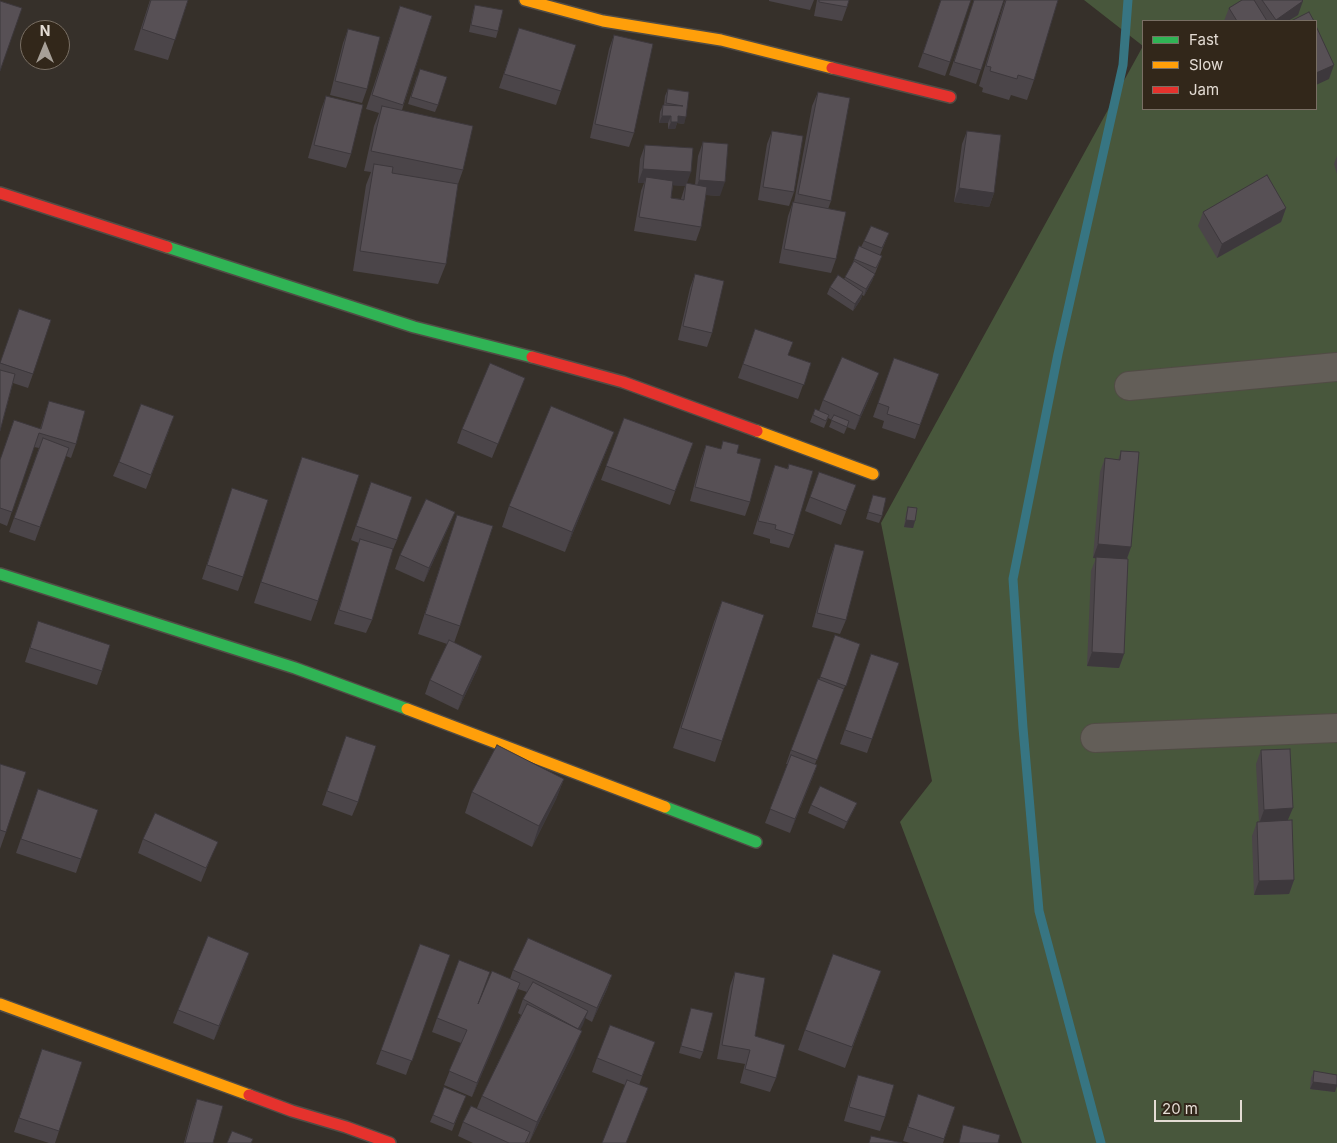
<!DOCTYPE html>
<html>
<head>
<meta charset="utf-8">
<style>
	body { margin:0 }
	#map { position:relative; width:1337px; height:1143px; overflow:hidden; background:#36302a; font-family:Inter,sans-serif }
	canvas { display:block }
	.legend { position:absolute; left:1142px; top:20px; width:175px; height:90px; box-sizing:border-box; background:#32271a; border:1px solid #796f64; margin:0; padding:6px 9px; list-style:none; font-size:15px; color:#e4dcd4 }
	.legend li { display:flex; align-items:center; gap:10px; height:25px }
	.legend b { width:25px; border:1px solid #796f64 }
	.north { position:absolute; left:20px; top:20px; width:50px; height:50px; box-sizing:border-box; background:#32271a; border:1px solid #796f64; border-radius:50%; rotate:0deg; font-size:14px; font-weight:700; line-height:20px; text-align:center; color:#e4dcd4 }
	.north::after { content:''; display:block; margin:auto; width:18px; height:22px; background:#a7a098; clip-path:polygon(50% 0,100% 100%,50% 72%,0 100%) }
	.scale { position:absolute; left:1154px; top:1100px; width:88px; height:22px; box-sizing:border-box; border:2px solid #e4dcd4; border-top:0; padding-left:6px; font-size:15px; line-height:18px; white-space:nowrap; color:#e4dcd4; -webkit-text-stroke:4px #32271a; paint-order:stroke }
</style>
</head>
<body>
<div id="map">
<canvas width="1337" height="1143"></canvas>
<ul class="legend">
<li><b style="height:6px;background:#30b455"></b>Fast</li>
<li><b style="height:6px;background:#ff9f0a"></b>Slow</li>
<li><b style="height:6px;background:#e5322d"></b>Jam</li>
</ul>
<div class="north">N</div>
<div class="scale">20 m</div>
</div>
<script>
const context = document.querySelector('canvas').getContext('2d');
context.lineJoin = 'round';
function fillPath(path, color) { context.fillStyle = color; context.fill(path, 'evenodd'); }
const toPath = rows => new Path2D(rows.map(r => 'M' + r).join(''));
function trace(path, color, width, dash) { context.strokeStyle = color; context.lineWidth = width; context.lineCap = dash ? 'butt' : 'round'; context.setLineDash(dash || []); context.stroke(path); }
fillPath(toPath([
	[1084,0,1337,0,1337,1143,1022,1143,900,822,932,781,881,523,1143,46],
	[1143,21,1316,21,1316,109,1143,109]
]), '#48573c');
trace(toPath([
	[1101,1143,1039,911,1023,728,1013,579,1058,354,1123,65,1128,0]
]), '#377582', 9);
const street = toPath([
	[1129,386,1337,367],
	[1095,738,1337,728]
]);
const fast = toPath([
	[167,247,414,327,532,357],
	[0,574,295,668,407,709],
	[665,807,756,842]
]);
const slow = toPath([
	[525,0,603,21,721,40,832,68],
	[757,431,873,474],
	[407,709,665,807],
	[0,1004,249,1095]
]);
const jam = toPath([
	[832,68,950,97],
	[0,193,167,247],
	[532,357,623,382,757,431],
	[249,1095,292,1111,346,1127,390,1143]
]);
trace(street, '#514c45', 30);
trace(fast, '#514c45', 14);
trace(slow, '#514c45', 14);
trace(jam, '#514c45', 14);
trace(street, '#635e58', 28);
trace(fast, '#30b455', 11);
trace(slow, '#ff9f0a', 11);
trace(jam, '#e5322d', 11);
fillPath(toPath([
	[150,0,188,0,168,60,134,50],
	[769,0,814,0,810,10,769,1],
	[817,0,849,0,847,7,842,21,814,16],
	[941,0,950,62,945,76,918,67],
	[974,0,1004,0,976,84,949,75],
	[1005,0,1058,0,1034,80,1027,100,1011,95,1009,100,982,92,983,88,979,86],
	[1242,0,1302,0,1298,15,1288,21,1224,21,1229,8],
	[475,5,498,31,496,38,469,32,473,12],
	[400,6,432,16,402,110,463,170,458,184,446,264,438,284,353,271,366,185,371,172,364,171,374,126,379,113,366,109],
	[519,28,561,91,556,105,499,88],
	[348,29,367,89,362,103,330,95,343,43],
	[614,35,634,133,629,147,590,138,609,49],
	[417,76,438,105,435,112,408,104],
	[668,89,689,92,684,124,677,123,675,129,668,129,668,123,659,123,660,112,663,105,664,105,665,96],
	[818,92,831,201,828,209,836,259,831,273,779,263,788,216,793,202,794,202,812,106],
	[326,96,351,154,346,168,308,158,321,110],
	[772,131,794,192,789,206,758,200,767,144],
	[967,131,994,193,989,207,954,202,962,144],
	[703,142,720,196,706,195,701,227,696,241,634,231,641,191,644,183,638,183,640,159,645,145,687,183,695,185,698,156],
	[673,185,685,186,681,199,671,198],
	[1337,156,1337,174,1334,164],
	[1286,208,1281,222,1217,258,1198,226,1203,212],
	[889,233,880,255,882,256,872,281,864,296,862,295,861,299,853,311,827,294,830,287,844,279,852,265,859,246,861,247,864,241],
	[695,274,712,333,707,347,678,340,690,288],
	[755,329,788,355,811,363,798,399,738,378],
	[894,358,939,374,915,439,882,428,884,421,873,417],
	[0,363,33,374,28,388,13,383,0,431],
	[525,378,492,458,457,443,462,429],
	[874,387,855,430,847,427,844,434,829,427,832,420,828,418,824,428,810,422,815,409,819,411,823,400],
	[49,401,76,444,71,458,66,456,35,541,9,532,39,448,34,447,7,526,0,523,0,459,40,429],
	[624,418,693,443,670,505,601,480],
	[169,430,146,489,113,476,119,462],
	[614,432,606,452,565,552,502,527,509,506],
	[723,441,750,502,745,516,690,501,701,459,706,445,721,449],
	[1121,451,1131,547,1127,559,1124,654,1119,668,1087,666,1091,571,1096,558,1093,558,1100,472,1105,458,1118,460],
	[302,457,318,601,311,621,254,603,295,477],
	[789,464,794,535,789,548,770,543,770,539,753,534,770,479,775,465,787,469],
	[819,472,856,485,841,525,805,511],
	[371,482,397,540,391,554,372,620,366,633,334,624,359,543,351,540],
	[232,488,243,577,238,591,202,579],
	[873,495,882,516,879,523,866,519],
	[908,507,915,521,913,528,904,527,906,514],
	[455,512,449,526,424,582,395,569,400,555],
	[457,515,460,626,454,643,482,656,477,670,458,710,425,694,430,680,447,644,418,634],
	[835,544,846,620,840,634,812,627,830,558],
	[722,601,722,741,715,762,673,748,714,622],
	[38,621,102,671,97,685,25,662],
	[835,635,860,644,840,700,815,764,817,765,812,779,790,833,765,823,788,764,786,764,791,750,819,680],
	[871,654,899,663,867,753,840,744],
	[341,750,358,802,352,816,322,805],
	[1261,750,1288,820,1294,880,1289,894,1254,895,1252,836,1257,822,1259,822,1256,764],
	[0,764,6,832,0,849],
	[564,779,556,799,532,847,465,813,472,792],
	[38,789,98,810,76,873,16,853],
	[857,803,844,829,808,813,811,805],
	[143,839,212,855,201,882,138,853],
	[420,944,450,955,406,1075,376,1064],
	[244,967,214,1040,173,1023,178,1010],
	[513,970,612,975,607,989,592,1022,585,1018,580,1030,574,1051,529,1143,527,1142,526,1143,473,1143,458,1136,463,1122,477,1108,482,1096,521,1015,518,1013,523,999,527,992,518,989,472,1097,444,1085,461,1043,432,1032,437,1018,478,1004,510,979],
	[881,971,845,1068,798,1050,805,1030],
	[735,972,755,1036,776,1078,770,1092,740,1083,745,1064,717,1059,730,986],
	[691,1008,703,1052,700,1059,679,1053],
	[655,1042,639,1085,648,1088,643,1102,625,1085,592,1072,597,1058],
	[37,1063,59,1131,55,1143,49,1143,14,1132],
	[1314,1071,1335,1092,1310,1089,1311,1078],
	[858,1075,885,1117,880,1131,844,1121,853,1089],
	[918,1094,955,1107,943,1143,910,1143,903,1141],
	[197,1099,213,1143,184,1143,192,1113],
	[463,1103,452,1131,430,1122,433,1115]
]), '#4b4549');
fillPath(toPath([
	[1303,1,1298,15,1288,21,1276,21,1276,20],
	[1334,65,1329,79,1316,85,1316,73],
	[662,116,671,116,668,123,659,123],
	[678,116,686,117,684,124,677,123,675,129,668,129,671,122],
	[643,169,691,172,686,186,686,183,685,186,645,184,646,177,644,183,638,183],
	[699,180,725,182,720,196,694,194],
	[959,188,994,193,989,207,954,202],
	[1286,208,1281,222,1217,258,1222,244],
	[875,274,872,281,864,296,866,289],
	[863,292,861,299,853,311,855,304],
	[879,373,874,387,855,430,860,416],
	[525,378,520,392,492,458,498,444],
	[614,432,606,452,565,552,572,532],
	[455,512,449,526,424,582,429,568],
	[906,520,915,521,913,528,904,527],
	[1098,544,1131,547,1126,561,1093,558],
	[1092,652,1124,654,1119,668,1087,666],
	[482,656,477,670,458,710,463,696],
	[817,765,812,779,790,833,795,819],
	[564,779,556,799,532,847,539,826],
	[857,803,854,810,844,829,847,822],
	[1293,808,1287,822,1259,824,1264,810],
	[1294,880,1289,894,1254,895,1259,881],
	[249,953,244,967,214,1040,219,1026],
	[612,975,607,989,592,1022,597,1008],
	[520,983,515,997,472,1097,477,1083],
	[588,1011,583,1025,573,1043,578,1029],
	[582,1031,574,1051,529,1143,537,1122],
	[1313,1082,1337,1085,1337,1086,1335,1092,1310,1089]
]), '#3d383c');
const building = toPath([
	[151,0,188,0,175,40,142,29,151,0],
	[819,0,849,0,847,7,819,2,819,0],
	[941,0,971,0,950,62,923,53,941,0],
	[974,0,1004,0,981,70,954,62,974,0],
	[1006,0,1058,0,1034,80,1018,75,1017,79,990,71,991,67,986,66,1006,0],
	[1242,0,1254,0,1267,21,1237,21,1229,8,1242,0],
	[1262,0,1302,0,1303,1,1276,20,1262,0],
	[0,1,22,8,0,71,0,1],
	[475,5,503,10,498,31,471,25,475,5],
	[400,6,432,16,403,105,372,95,400,6],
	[1309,12,1314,21,1291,21,1309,12],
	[1316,26,1334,65,1316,73,1316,26],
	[519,28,576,45,561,91,504,74,519,28],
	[348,29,380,37,367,89,335,81,348,29],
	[614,35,653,44,634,133,595,124,614,35],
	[420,69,447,77,438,105,411,97,420,69],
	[668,89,689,92,686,117,678,116,678,122,671,122,671,116,662,116,663,105,683,106,666,103,668,89],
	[818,92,850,98,831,201,798,194,818,92],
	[326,96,363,105,351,154,314,145,326,96],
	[382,106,473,126,463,170,371,151,382,106],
	[772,131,803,136,794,192,763,187,772,131],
	[967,131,1001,135,994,193,959,188,967,131],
	[703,142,728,144,725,182,699,180,703,142],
	[645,145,693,148,691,172,643,169,645,145],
	[374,164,393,167,392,173,458,184,446,264,360,251,374,164],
	[1267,175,1286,208,1222,244,1203,212,1267,175],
	[646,177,673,181,671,198,684,200,686,183,707,187,701,227,639,217,646,177],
	[793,202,846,212,836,259,784,249,793,202],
	[871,226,889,233,882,248,864,241,871,226],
	[859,246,882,256,876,268,854,259,859,246],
	[854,261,875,274,866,289,845,277,854,261],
	[695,274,724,281,712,333,683,326,695,274],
	[838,275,863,292,855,304,830,287,838,275],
	[19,309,51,320,33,374,0,363,19,309],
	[755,329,793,342,788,355,811,363,804,385,743,364,755,329],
	[842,357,879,373,860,416,823,400,842,357],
	[894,358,939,374,920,425,887,414,889,407,878,403,894,358],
	[490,363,525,378,498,444,462,429,490,363],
	[0,370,15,374,0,431,0,370],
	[49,401,85,411,76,444,39,433,12,512,0,508,0,460,14,420,41,429,49,401],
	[141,404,174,416,151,475,119,462,141,404],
	[551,406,614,432,572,532,509,506,551,406],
	[815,409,829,415,826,421,813,415,815,409],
	[834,415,849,421,847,427,831,420,834,415],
	[624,418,693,443,675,491,606,466,624,418],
	[43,438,69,448,40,527,14,518,43,438],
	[723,441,739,445,737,453,761,459,750,502,695,487,706,445,721,449,723,441],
	[1121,451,1139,452,1131,547,1098,544,1105,458,1120,460,1121,451],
	[302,457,359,475,318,601,261,582,302,457],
	[789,464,813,471,794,535,775,529,776,525,758,521,775,465,788,469,789,464],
	[819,472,856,485,846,511,810,497,819,472],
	[371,482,412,497,397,540,356,526,371,482],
	[232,488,268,500,243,577,207,565,232,488],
	[873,495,886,498,882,516,868,512,873,495],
	[426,499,455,512,429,568,400,555,426,499],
	[908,507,917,508,915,521,906,520,908,507],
	[457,515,493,526,460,626,425,614,457,515],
	[360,539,393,549,372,620,339,610,360,539],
	[835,544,864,551,846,620,817,613,835,544],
	[1096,557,1128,559,1124,654,1092,652,1096,557],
	[722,601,764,615,722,741,681,728,722,601],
	[38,621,110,645,102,671,30,648,38,621],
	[835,635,860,644,846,686,820,677,835,635],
	[449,640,482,656,463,696,430,680,449,640],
	[871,654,899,663,872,739,845,730,871,654],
	[818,679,844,689,817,760,791,750,818,679],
	[346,736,376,746,358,802,327,791,346,736],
	[497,745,564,779,539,826,472,792,497,745],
	[1290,749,1293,808,1264,810,1261,750,1290,749],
	[791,755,817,765,795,819,770,809,791,755],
	[0,764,26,772,6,832,0,830,0,764],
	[820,786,857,803,847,822,811,805,820,786],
	[38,789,98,810,81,859,21,839,38,789],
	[155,813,218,842,206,868,143,839,155,813],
	[1292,820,1294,880,1259,881,1257,822,1292,820],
	[208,936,249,953,219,1026,178,1010,208,936],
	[528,938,612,975,597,1008,513,970,528,938],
	[420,944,450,955,412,1061,381,1050,420,944],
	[833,954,881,971,852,1047,805,1030,833,954],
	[459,960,490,972,478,1004,492,971,520,983,477,1083,449,1071,467,1030,437,1018,459,960],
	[735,972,765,978,755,1036,785,1045,776,1078,745,1069,750,1050,722,1045,735,972],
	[533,982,588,1011,578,1029,523,999,533,982],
	[527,1004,582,1031,537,1122,482,1096,527,1004],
	[691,1008,713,1013,703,1052,681,1046,691,1008],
	[610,1025,655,1042,642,1076,597,1058,610,1025],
	[42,1049,82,1062,59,1131,19,1118,42,1049],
	[1314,1071,1337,1075,1337,1085,1313,1082,1314,1071],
	[858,1075,894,1085,885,1117,849,1107,858,1075],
	[627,1080,648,1088,626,1143,602,1143,627,1080],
	[444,1087,466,1096,454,1124,433,1115,444,1087],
	[918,1094,955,1107,944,1139,908,1127,918,1094],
	[197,1099,223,1106,213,1143,185,1143,197,1099],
	[471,1106,530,1132,525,1143,509,1143,463,1122,471,1106],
	[963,1125,1000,1135,998,1143,959,1143,963,1125],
	[232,1131,253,1139,251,1143,227,1143,232,1131],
	[871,1136,902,1143,869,1143,871,1136]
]);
fillPath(building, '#575055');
trace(building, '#3d383c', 1);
</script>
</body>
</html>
